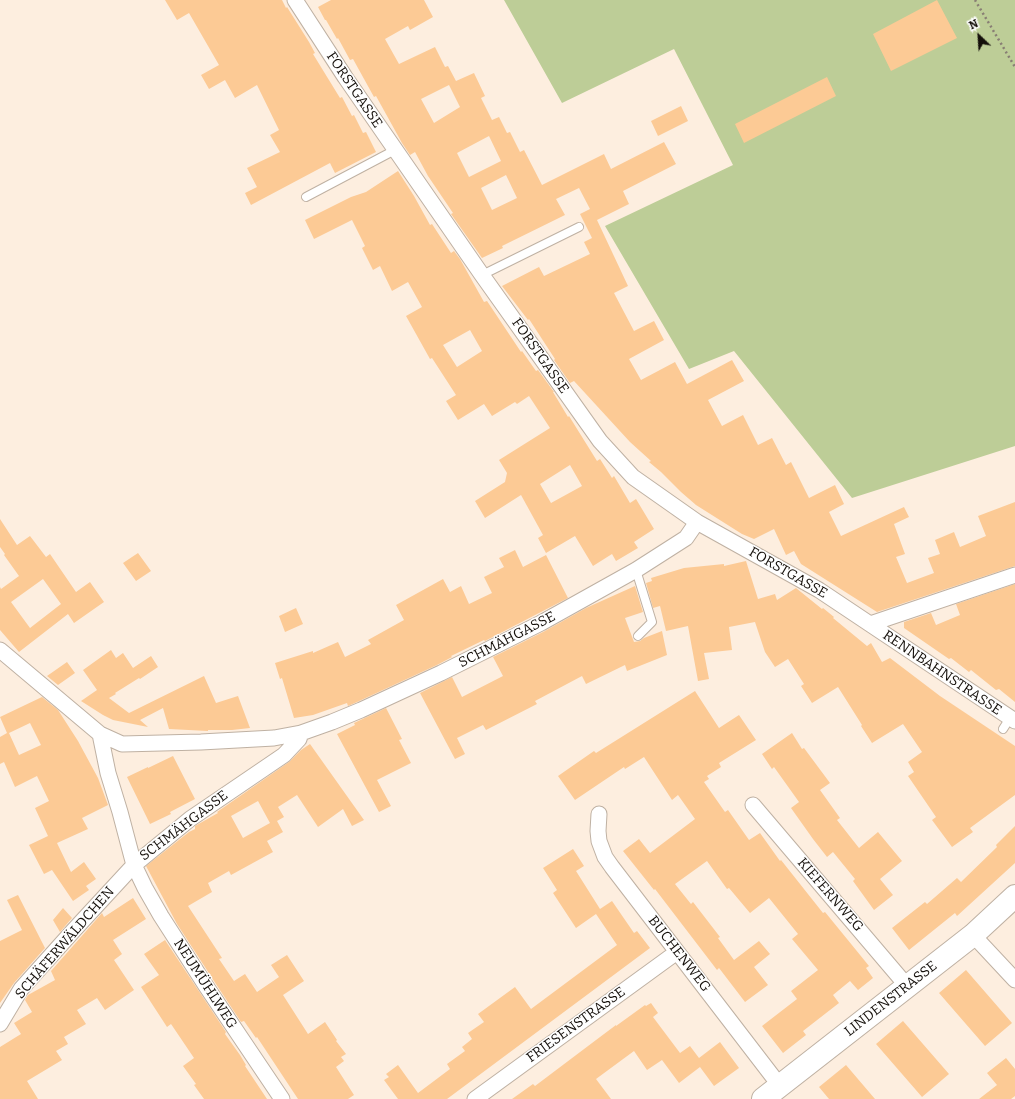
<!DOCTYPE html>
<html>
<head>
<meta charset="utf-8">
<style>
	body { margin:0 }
	#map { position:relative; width:1015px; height:1099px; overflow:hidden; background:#fdeedf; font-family:Bitter,serif }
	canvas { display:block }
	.north { position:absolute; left:959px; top:16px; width:40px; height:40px; -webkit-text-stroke:3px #fefefe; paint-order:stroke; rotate:335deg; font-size:11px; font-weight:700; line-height:16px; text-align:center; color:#140f0a }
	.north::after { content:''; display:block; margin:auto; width:14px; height:18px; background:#140f0a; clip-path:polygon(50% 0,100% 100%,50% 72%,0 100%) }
</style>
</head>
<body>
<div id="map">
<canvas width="1015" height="1099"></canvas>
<div class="north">N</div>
</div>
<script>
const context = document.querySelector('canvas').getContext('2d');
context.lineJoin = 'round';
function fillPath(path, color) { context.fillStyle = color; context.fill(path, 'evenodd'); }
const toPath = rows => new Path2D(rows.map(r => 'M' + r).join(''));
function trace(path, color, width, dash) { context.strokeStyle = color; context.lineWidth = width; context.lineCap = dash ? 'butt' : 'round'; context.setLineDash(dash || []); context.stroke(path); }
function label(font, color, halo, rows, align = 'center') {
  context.font = font + ' Bitter,serif'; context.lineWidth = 3; context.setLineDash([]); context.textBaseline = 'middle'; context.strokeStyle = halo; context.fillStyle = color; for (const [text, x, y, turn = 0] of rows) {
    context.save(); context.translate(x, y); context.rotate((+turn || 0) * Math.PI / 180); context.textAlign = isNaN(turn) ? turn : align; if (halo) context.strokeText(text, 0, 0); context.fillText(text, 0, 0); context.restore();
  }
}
fillPath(toPath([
	[504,0,1015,0,1015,446,852,498,734,351,689,369,605,226,733,165,674,49,562,103]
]), '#bdcd97');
fillPath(toPath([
	[165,0,282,0,286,8,287,7,309,42,315,53,313,54,340,98,342,97,352,116,354,115,363,133,366,132,376,152,335,173,330,163,251,205,245,193,257,187,247,168,280,152,270,135,279,130,257,85,235,98,225,80,209,89,201,75,219,65,189,13,177,20],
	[331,0,424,0,433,17,410,30,408,26,385,39,399,64,435,47,445,67,448,66,456,81,474,73,485,96,481,98,492,120,499,117,507,133,510,132,520,152,524,150,542,185,604,154,611,169,664,142,676,164,623,191,629,204,597,220,628,286,614,293,634,331,654,321,664,340,629,359,641,380,675,362,687,384,732,360,744,381,708,400,722,426,743,415,758,445,772,438,786,465,791,462,809,498,835,485,844,504,829,512,841,536,904,507,909,517,894,524,905,554,896,557,907,583,934,573,928,558,940,554,935,540,954,532,960,547,986,536,978,516,1015,502,1015,566,877,612,801,564,794,551,786,555,774,529,754,539,742,534,696,505,681,492,661,472,649,462,651,461,630,442,574,381,570,383,554,360,555,359,529,319,528,320,502,286,539,267,544,276,590,254,584,242,592,238,580,214,590,209,579,188,556,199,565,215,502,246,503,248,482,258,451,214,453,213,428,176,415,152,410,155,402,143,376,96,374,97,353,59,350,60,338,38,337,39,326,20,325,20,318,7],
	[449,85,460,107,434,123,421,99],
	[489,136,501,161,469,177,457,153],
	[506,175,517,198,492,210,481,188],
	[937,0,957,38,891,71,873,34],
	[827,77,836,96,744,143,735,124],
	[681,106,688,121,658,136,651,121],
	[398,171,414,196,430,225,432,224,451,253,454,251,460,259,484,302,487,301,521,352,522,351,536,371,538,370,554,392,553,392,568,417,569,416,597,461,600,459,612,478,614,476,630,503,636,499,654,529,634,542,638,548,616,561,612,554,593,566,575,536,546,553,538,538,543,535,521,495,485,518,475,501,505,482,507,473,499,460,550,428,529,396,517,404,515,402,492,416,484,404,458,420,446,401,456,395,432,358,430,359,406,316,422,307,408,282,392,291,380,266,373,270,362,248,365,246,352,220,314,239,305,220,351,197,366,192],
	[470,330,482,351,457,367,443,345],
	[570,465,582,486,551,503,540,484],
	[0,519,17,545,30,536,46,557,50,554,76,592,90,582,104,602,74,623,68,614,19,652,0,630,0,587,1,589,19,576,4,555,5,554,0,547],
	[43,579,61,604,30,628,11,602],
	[515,550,523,567,546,555,568,598,485,641,484,640,451,656,452,657,437,665,357,702,348,706,347,703,313,715,294,718,282,678,280,679,275,663,313,651,313,653,338,642,345,657,371,644,368,640,404,620,396,605,443,579,450,592,461,586,469,604,492,593,484,577,504,567,499,558],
	[138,553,151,571,136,581,123,563],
	[746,561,758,599,775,594,777,600,796,588,822,609,823,608,834,617,833,618,867,646,871,643,882,662,890,658,940,696,1015,746,1015,795,970,828,973,832,952,847,932,820,936,817,908,776,914,772,908,762,922,752,903,724,872,743,861,726,862,725,838,687,812,703,801,686,804,684,788,659,775,667,765,652,755,622,729,627,732,650,704,653,709,679,698,681,688,626,666,631,660,606,653,608,646,583,652,581,651,578,684,568,724,564,724,566],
	[1015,584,1015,702,999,689,996,690,971,670,969,672,951,658,949,659,904,628,904,622,931,613,936,625,960,615,956,604],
	[635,586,643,612,625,618,634,642,640,641,644,638,662,631,667,655,627,671,625,665,586,684,582,676,535,701,537,704,486,730,483,725,457,738,465,754,455,759,420,693,452,677,462,697,503,676,493,657,545,631,586,608],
	[296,608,303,624,285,632,279,616],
	[111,650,116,658,123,653,133,668,151,656,158,667,140,679,139,678,115,693,116,694,109,698,129,713,204,676,216,703,238,696,250,728,232,730,208,730,208,731,169,729,163,708,140,720,148,727,113,720,103,715,81,701,97,690,83,670],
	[67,662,75,673,58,685,47,676],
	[695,691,719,728,739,715,756,740,719,763,721,767,707,776,709,779,704,782,725,812,728,810,749,840,760,833,780,861,781,860,823,913,825,912,856,950,869,966,866,968,873,978,858,990,850,981,833,995,839,1003,803,1031,806,1035,783,1053,762,1026,797,999,791,991,818,970,792,939,798,934,769,898,750,913,729,888,727,889,707,861,675,884,691,904,693,902,720,937,718,938,734,960,759,941,770,954,754,967,768,985,745,1002,719,968,717,970,655,889,654,890,623,851,639,839,650,853,695,819,678,795,672,800,644,757,625,769,624,767,575,800,558,776,594,751,596,753],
	[42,697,58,710,78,741,98,778,108,805,82,818,88,829,57,843,71,872,84,862,96,879,86,886,89,890,73,901,52,870,44,874,29,845,48,836,35,808,49,801,37,776,15,787,4,762,0,764,0,737,7,733,0,717],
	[30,723,41,745,19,755,9,733],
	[386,708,402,739,399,740,411,763,377,780,391,806,379,812,337,734,355,725,354,723],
	[792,733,802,749,804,748,830,783,820,790,840,818,837,820,859,848,878,832,902,861,880,879,893,895,874,910,853,881,855,879,833,852,827,857,813,839,791,808,799,802,774,767,772,769,762,754],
	[310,744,364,820,352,826,343,809,318,827,297,795,278,807,284,817,277,821,283,832,267,841,273,852,231,875,229,871,208,883,212,892,188,906,222,958,219,959,234,981,245,974,257,992,279,977,271,965,287,955,304,981,283,995,308,1034,325,1022,337,1040,336,1041,346,1054,341,1057,344,1061,336,1067,354,1095,348,1099,298,1099,257,1037,256,1038,244,1021,241,1022,214,981,177,924,146,866,189,832,195,829,195,826,218,813,217,812,289,762,301,750],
	[258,801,270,823,243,838,231,816],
	[173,756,195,799,170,812,171,814,150,824,127,777,148,767,148,768],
	[1015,826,1015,863,957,916,955,913,909,950,892,928,925,902,927,904,957,878,961,882,997,847,996,845],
	[573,849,584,866,576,871,600,909,612,901,634,933,637,931,650,948,447,1099,398,1099,384,1080,389,1077,386,1074,398,1065,418,1093,450,1069,447,1064,465,1051,462,1047,472,1039,468,1033,484,1022,478,1014,515,987,531,1009,617,945,596,914,576,928,553,893,557,890,543,868],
	[18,895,45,948,14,983,0,1003,0,941,22,930,7,900],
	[133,898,146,919,113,940,122,954,114,960,134,990,105,1010,97,998,77,1010,86,1024,64,1037,68,1044,56,1051,62,1060,27,1081,38,1099,0,1099,0,1047,21,1034,14,1023,32,1012,25,1000,28,995,55,980,51,971,102,913,104,917],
	[63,908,72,918,60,932,53,920],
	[165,940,226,1032,225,1034,240,1055,246,1065,245,1066,267,1099,204,1099,194,1085,196,1084,183,1066,194,1058,171,1024,167,1027,141,987,159,975,144,954],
	[966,970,1012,1023,985,1046,939,993],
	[651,1003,658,1013,653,1017,680,1053,690,1046,699,1058,720,1042,739,1068,714,1086,700,1067,679,1083,662,1060,647,1070,634,1051,596,1079,611,1099,512,1099,533,1084,535,1086,600,1037,616,1025,616,1026,645,1005,646,1006],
	[903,1021,949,1074,922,1097,876,1044],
	[1006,1058,1015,1069,1015,1096,1011,1099,979,1099,997,1085,987,1073],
	[846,1065,875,1099,829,1099,819,1087]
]), '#fcca95');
const service = toPath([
	[306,197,395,150],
	[482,275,579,227],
	[636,570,652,622,638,636],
	[1003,729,1010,718]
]);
const minor = toPath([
	[295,0,345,77,482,275,600,441,633,477,697,522,819,590,1015,721],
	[870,624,1015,575],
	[0,650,100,734,122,744,201,742,274,738,301,733,332,722,361,710,441,673,541,623,636,570,686,538,697,522],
	[100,734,108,773,120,812,134,865,145,888,161,916,206,986,282,1099],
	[753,805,907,986],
	[599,814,598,831,599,841,605,857,612,867,780,1086],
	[973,935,1015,980],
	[0,1024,21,989,73,931,134,865,190,819,284,755,299,739,301,733],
	[475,1099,677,952]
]);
const secondary = toPath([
	[763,1099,973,935,1015,896]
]);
trace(service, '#bfb1a3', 10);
trace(minor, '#bfb1a3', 17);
trace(secondary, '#bfb1a3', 24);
trace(toPath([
	[975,0,1015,67]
]), '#887e74', 2.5, [2, 3]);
trace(service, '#fff', 8);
trace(minor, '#fff', 15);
trace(secondary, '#fff', 22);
label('14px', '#140f0a', '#fefefe', [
	["FORSTGASSE",354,90,56],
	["FORSTGASSE",540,356,55],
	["FORSTGASSE",788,573,30],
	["SCHMÄHGASSE",507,640,-27],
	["RENNBAHNSTRASSE",942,673,34],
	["SCHMÄHGASSE",184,826,-37],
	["KIEFERNWEG",830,895,49],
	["SCHÄFERWÄLDCHEN",65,943,-49],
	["BUCHENWEG",679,954,52],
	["NEUMÜHLWEG",205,984,57],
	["LINDENSTRASSE",891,999,-38],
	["FRIESENSTRASSE",576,1025,-36]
]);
</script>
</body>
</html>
